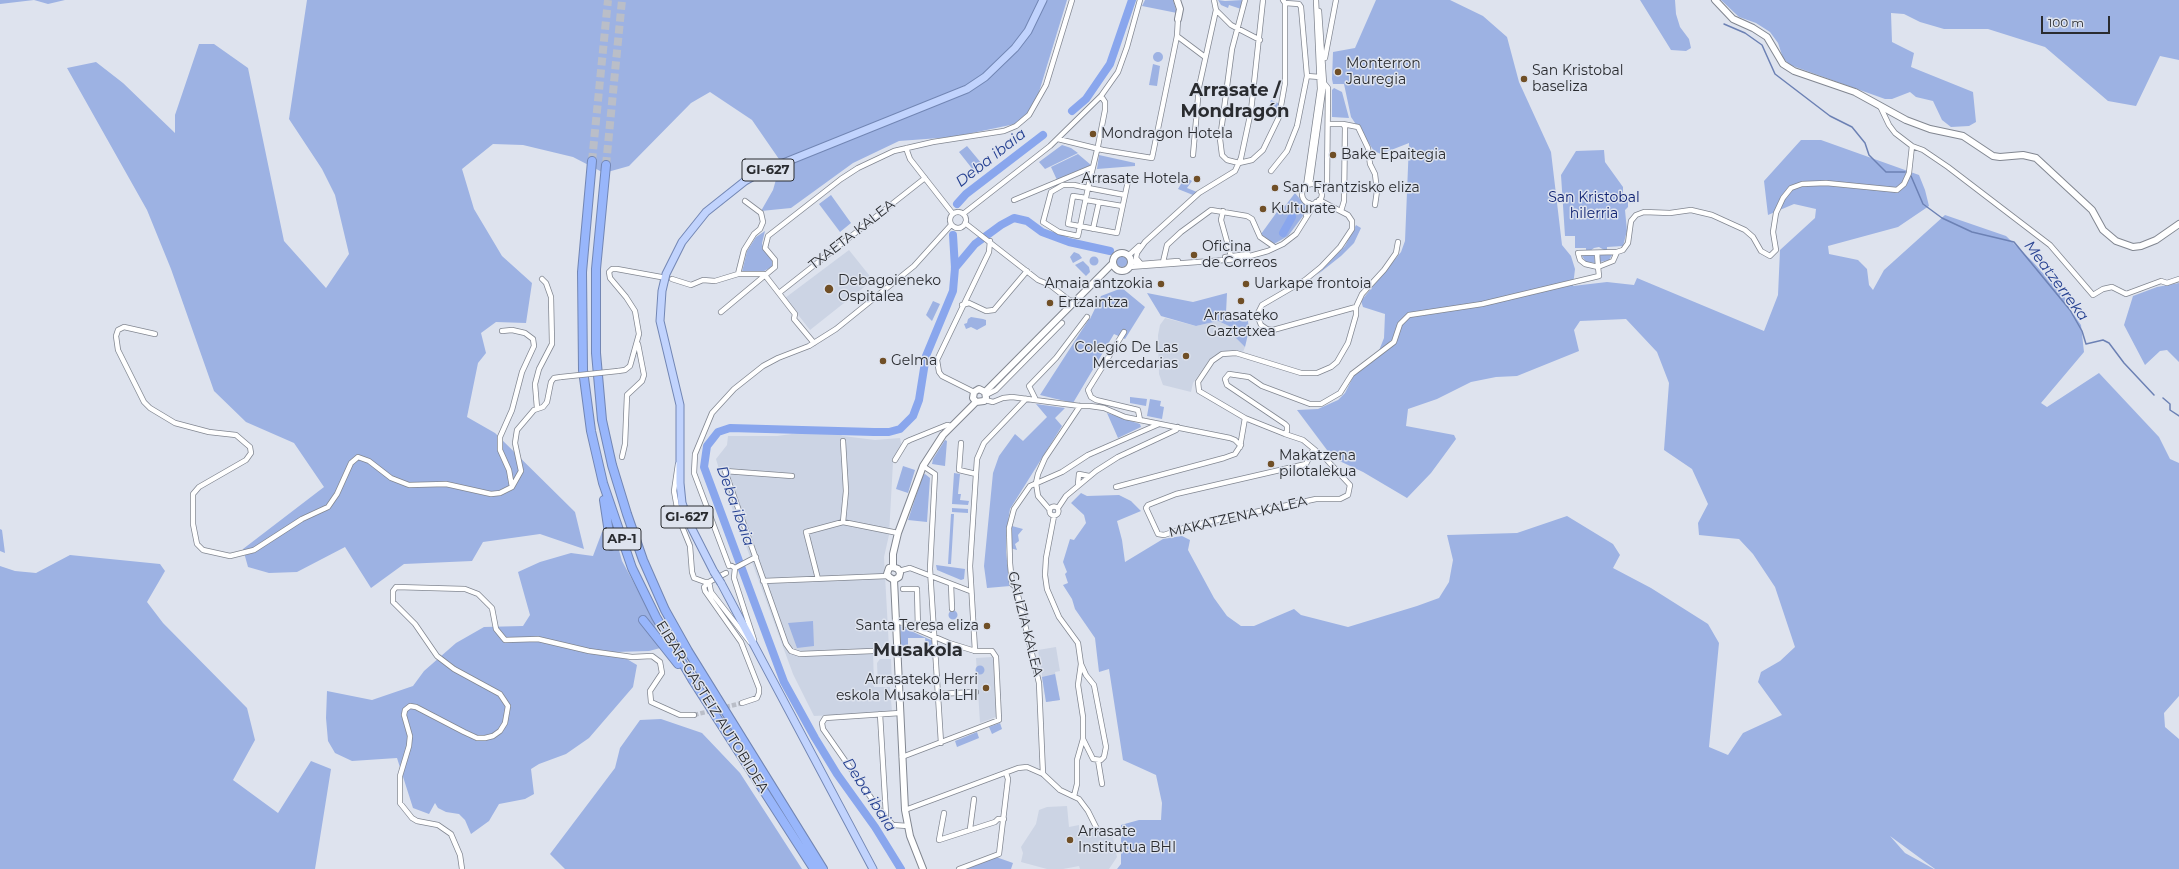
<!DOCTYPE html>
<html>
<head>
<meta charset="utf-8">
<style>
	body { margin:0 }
	#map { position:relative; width:2179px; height:869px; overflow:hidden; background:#dee3ee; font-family:Montserrat,sans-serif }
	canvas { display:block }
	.scale { position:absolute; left:2041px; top:16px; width:69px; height:18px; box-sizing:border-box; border:2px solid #2a2c30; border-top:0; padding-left:5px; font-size:12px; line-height:14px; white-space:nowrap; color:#2a2c30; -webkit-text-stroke:3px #dee3ee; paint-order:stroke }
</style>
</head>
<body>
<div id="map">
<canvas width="2179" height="869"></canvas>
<div class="scale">100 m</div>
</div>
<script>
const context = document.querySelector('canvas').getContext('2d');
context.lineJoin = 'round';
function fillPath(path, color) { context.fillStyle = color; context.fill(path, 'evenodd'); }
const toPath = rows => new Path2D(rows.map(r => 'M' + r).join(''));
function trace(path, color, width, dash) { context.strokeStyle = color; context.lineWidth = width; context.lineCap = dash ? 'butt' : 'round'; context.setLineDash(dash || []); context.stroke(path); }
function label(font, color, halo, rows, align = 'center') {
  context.font = font + ' Montserrat,sans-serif'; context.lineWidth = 3; context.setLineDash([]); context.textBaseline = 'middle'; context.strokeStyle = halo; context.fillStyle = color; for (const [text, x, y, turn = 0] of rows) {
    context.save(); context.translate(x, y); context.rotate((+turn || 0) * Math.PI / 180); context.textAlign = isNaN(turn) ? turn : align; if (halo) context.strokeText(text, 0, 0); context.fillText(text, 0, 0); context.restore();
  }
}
fillPath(toPath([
	[849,250,873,280,810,330,785,298],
	[1165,318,1196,326,1218,321,1229,326,1234,336,1245,347,1243,352,1230,350,1219,353,1210,359,1193,383,1191,392,1163,385,1159,374,1158,335,1160,325],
	[807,432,836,433,843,436,875,440,900,438,902,449,893,462,889,535,884,557,889,648,873,650,874,687,890,687,892,712,814,716,793,674,724,486,716,459,727,445,728,436,777,436],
	[1056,647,1060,671,1055,672,1060,700,1046,702,1038,650],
	[993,657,996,717,980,723,976,658],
	[880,659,891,659,892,684,878,684,877,663],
	[1067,806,1069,827,1079,825,1079,833,1111,830,1117,857,1109,869,1080,869,1079,866,1063,869,1047,869,1021,862,1023,853,1021,847,1036,824,1039,810,1047,807]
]), '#ccd4e4');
fillPath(toPath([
	[0,0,65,0,48,4,34,0,0,4],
	[307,0,1067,0,1039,92,1030,111,1015,124,953,137,899,141,853,163,791,208,761,211,773,190,781,162,752,120,710,92,691,103,629,166,604,173,573,157,523,145,493,144,462,169,474,209,502,256,532,283,526,323,496,322,481,333,486,353,478,363,467,417,495,433,575,512,584,549,540,534,483,542,472,561,404,564,371,588,345,547,297,572,269,573,248,567,243,549,324,487,294,443,246,422,214,391,171,269,147,210,67,68,96,62,123,83,175,133,175,115,199,44,214,44,248,68,284,241,326,288,349,254,335,195,322,169,289,119],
	[1145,0,1173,0,1177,13,1142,6],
	[1218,0,1225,1,1243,0,1241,9,1229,5,1228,8,1221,5],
	[1376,0,1450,0,1483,16,1507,37,1519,82,1551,152,1562,245,1571,256,1575,269,1573,286,1607,282,1634,285,1637,278,1764,331,1778,295,1780,250,1815,218,1816,209,1794,204,1768,215,1764,181,1801,140,1821,140,1919,175,1925,190,1929,206,1898,227,1828,246,1829,254,1858,260,1867,269,1869,285,1873,290,1884,270,1945,215,2006,236,2033,262,2066,299,2065,302,2081,325,2084,352,2041,403,2047,407,2099,373,2159,437,2170,459,2179,463,2179,696,2164,713,2165,727,2179,739,2179,869,1935,869,1890,836,1905,853,1934,869,1117,869,1121,864,1121,825,1139,820,1161,820,1162,803,1156,775,1123,760,1109,669,1099,672,1095,638,1075,609,1072,599,1063,585,1068,583,1065,574,1067,572,1063,562,1070,539,1074,540,1086,523,1084,515,1071,503,1081,493,1087,496,1119,495,1131,501,1141,511,1117,521,1122,540,1125,562,1163,539,1182,536,1190,540,1188,550,1214,598,1227,616,1241,626,1254,626,1294,609,1301,615,1348,627,1417,606,1439,598,1449,582,1453,560,1447,535,1517,533,1567,516,1613,544,1620,555,1613,568,1651,588,1708,624,1719,643,1709,747,1728,755,1743,733,1782,715,1758,682,1761,672,1780,661,1795,647,1775,587,1753,554,1739,539,1699,535,1698,523,1708,504,1692,469,1664,450,1669,383,1657,352,1626,319,1580,321,1574,330,1579,351,1517,376,1496,377,1471,382,1437,399,1408,409,1406,426,1454,435,1456,439,1431,473,1407,498,1363,472,1333,458,1297,410,1318,409,1338,400,1345,393,1354,375,1376,358,1384,338,1385,314,1363,307,1361,301,1401,252,1405,241,1409,143,1381,154,1374,151,1351,117,1344,84,1333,84,1332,79,1333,52,1355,48],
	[1640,0,1675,0,1676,14,1680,27,1689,39,1691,48,1686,51,1671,50],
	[1721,0,2179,0,2179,60,2160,56,2136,106,2108,101,2045,47,1988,29,1944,29,1920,22,1904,14,1891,13,1892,42,1914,53,1911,67,1973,92,1976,122,1969,126,1951,127,1942,120,1933,101,1916,97,1910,92,1892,99,1885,99,1790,65,1783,58,1778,43,1770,32,1756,23,1739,17],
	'1153 57a5 5 0 1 1 10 0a5 5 0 1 1-10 0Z',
	[1153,64,1160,66,1157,86,1149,85],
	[1334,88,1342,92,1349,118,1332,117,1332,90],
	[1271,100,1280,104,1279,109,1269,108],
	[1062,145,1071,148,1078,153,1045,169,1039,162],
	[967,146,982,164,974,171,959,152],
	[1604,150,1605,162,1623,187,1623,197,1628,200,1628,207,1625,210,1627,231,1623,246,1607,247,1607,250,1604,250,1599,247,1594,248,1590,251,1586,251,1586,248,1575,248,1575,236,1565,236,1561,175,1576,151],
	[1078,154,1091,165,1057,180,1051,167],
	[1099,155,1135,163,1135,166,1097,169],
	[1185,177,1192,181,1187,188,1197,192,1193,195,1178,189],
	[1295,193,1305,205,1306,212,1288,236,1274,244,1261,234,1282,205,1285,206],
	[831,195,851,223,840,232,819,204],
	[1356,225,1361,228,1354,243,1341,256,1317,275,1345,246],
	[765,231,762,243,763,248,772,261,772,267,760,273,742,272,747,251,756,237],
	[1074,252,1079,254,1082,258,1073,263,1070,257],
	[1594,255,1595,263,1586,262,1582,256],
	[1600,255,1612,255,1609,260,1600,262],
	'1116 261a6 6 0 1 1 12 0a6 6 0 1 1-12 0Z',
	'1089.5 261a4.5 4.5 0 1 1 9 0a4.5 4.5 0 1 1-9 0Z',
	[1083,261,1089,267,1090,272,1086,276,1075,265],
	[2179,283,2179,362,2167,350,2160,351,2145,365,2124,325,2133,296,2157,287],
	[1122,288,1145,307,1125,339,1114,334,1073,403,1040,395,1089,319,1090,319,1101,296],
	[1147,293,1193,302,1227,293,1226,313,1239,319,1248,321,1249,330,1245,347,1234,336,1229,326,1218,321,1196,326,1161,316],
	[933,301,940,304,932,321,926,315],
	[971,317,983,319,986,320,986,325,977,330,971,327,966,329,964,324,967,323,968,319],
	[1130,397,1147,399,1146,406,1130,403],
	[1150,399,1161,401,1160,406,1164,407,1162,419,1147,416],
	[1036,404,1065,408,1055,418,1062,426,1010,509,1006,534,1006,552,1010,586,987,588,984,566,993,473,999,456,1015,434,1023,441,1047,417],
	[1107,413,1140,424,1141,427,1118,438],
	[945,440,947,441,945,466,932,464,933,459],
	[903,466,915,470,908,493,896,489],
	[954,473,960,474,958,494,961,494,960,500,969,501,968,505,952,504],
	[925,474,930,478,927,522,908,520,923,475],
	[952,508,968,509,968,513,952,512],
	[951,514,954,514,951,564,948,564],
	[1012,526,1023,529,1018,535,1019,541,1015,544,1017,550,1010,548],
	[0,529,2,530,5,553,0,551],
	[602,532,614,532,622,561,668,646,649,651,615,652,637,665,633,687,589,738,566,754,539,764,531,769,534,794,525,799,499,804,489,821,471,834,465,820,459,814,446,812,438,808,435,803,429,814,413,808,397,758,352,761,335,753,328,741,326,718,327,691,372,700,413,686,424,671,456,643,484,627,523,626,530,615,518,572,540,562,571,553,593,556],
	[70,555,160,564,165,571,147,602,163,623,247,708,255,740,233,780,278,813,311,761,331,769,315,869,0,869,0,566,15,571,36,573],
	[936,565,965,569,964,579,961,580,937,570],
	'948.5 615a4.5 4.5 0 1 1 9 0a4.5 4.5 0 1 1-9 0Z',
	[813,621,814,646,797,648,788,623],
	[900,626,933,641,933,646,926,646,925,638,908,638,908,647,901,648],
	'975.5 670a4.5 4.5 0 1 1 9 0a4.5 4.5 0 1 1-9 0Z',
	[1055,674,1060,700,1046,702,1042,677],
	[661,719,702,733,740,773,802,869,565,869,550,854,615,768,620,748,640,720],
	[1000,723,1002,729,992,734,989,727],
	[977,732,979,738,957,747,955,741],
	[996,857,1013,863,1011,869,965,869]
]), '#9db2e3');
trace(toPath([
	[1724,24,1745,33,1762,45,1775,74,1830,116,1852,127,1865,143,1869,155,1886,172,1905,172],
	[1911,176,1923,204,1942,218,1972,232,2014,242,2070,310,2082,331,2086,344,2103,340,2109,343,2124,363,2154,395],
	[2163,398,2170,404,2170,410,2179,416]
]), '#6c81b4', 1.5);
trace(toPath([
	[1072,111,1086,99,1110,64,1132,0],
	[957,204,966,194,1043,135],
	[1283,233,1292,217],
	[955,268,975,244,1001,225,1014,218,1027,221,1042,232,1069,242,1110,251],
	[901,869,875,827,837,774,815,738,784,682,704,467,707,446,718,432,730,428,874,432,889,432,900,429,913,416,919,400,926,356,953,291,955,268,953,235]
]), '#89a6ed', 8);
trace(toPath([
	[694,715,742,703]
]), '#babec8', 4.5, [4.5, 2]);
trace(toPath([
	[592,161,608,0],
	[606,165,622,0]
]), '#babec8', 8, [8, 4]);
const street = toPath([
	[1214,0,1216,10,1231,25,1260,40],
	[1245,0,1232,49,1220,139,1222,155,1227,160,1239,163,1252,160,1263,150,1279,117,1285,83,1285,3],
	[1177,36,1205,57],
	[1325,58,1336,0],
	[1307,76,1320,77],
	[1101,96,1105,102,1105,110,1098,146,1088,188,1078,236,1059,232,1043,222,1051,192,1063,185,1074,185,1088,188,1125,195],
	[1880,106,1889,125,1895,133,1912,146,1923,150,1948,167,2050,245,2093,295,2103,289,2112,287,2126,294,2161,281,2167,283,2179,279],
	[1328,124,1343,124,1345,127,1344,201,1341,211],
	[1343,124,1358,127,1368,148,1370,164,1375,174,1377,191,1375,205],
	[1058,139,1103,150,1152,158,1177,36,1178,19],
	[906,148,910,159,953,214],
	[1193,155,1199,87,1216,10],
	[1271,171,1287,151,1297,126,1307,76,1301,7,1299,4,1285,3,1283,0],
	[1310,184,1324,83,1319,11],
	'1302 194a10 10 0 1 1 20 0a10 10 0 1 1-20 0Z',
	[1306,186,1320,89,1316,0],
	[1321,192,1327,185,1328,88,1324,83],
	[1086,198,1073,196,1068,224,1117,233,1128,181,1090,178],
	[1014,200,1093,167],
	[1086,200,1122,206],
	[1223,211,1221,220,1231,256],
	'950 220a8 8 0 1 1 16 0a8 8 0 1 1-16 0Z',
	[963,214,1050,146,1101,96,1118,72,1127,47,1140,0],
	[1306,215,1309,203],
	[965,223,1038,280,1050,285,1069,300,1075,301],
	[1093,229,1099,202],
	[1617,252,1623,250,1628,243,1631,221,1636,215,1644,212,1670,213,1691,210,1712,215,1745,230,1753,237,1761,251,1770,256,1776,250,1773,232,1776,213,1783,198,1791,188,1802,184,1826,183,1897,190,1904,184,1909,173,1912,146],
	[1128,256,1139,246],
	[1225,257,1248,254],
	[1131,261,1141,264,1178,261],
	[1163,262,1167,245,1181,232,1211,210,1247,216,1252,219,1260,237,1273,246],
	[1141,264,1136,258,1137,253,1145,242,1199,193,1235,171,1241,158,1251,111,1263,0],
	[1129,267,1239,259,1268,251,1283,244,1296,234,1316,202],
	[738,274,744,250,754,234,760,229,763,222,761,213,745,201],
	[672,279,691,285,703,280,715,281,738,274,764,274,795,314,794,319,814,343],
	[779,293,925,178],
	[962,305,969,303,986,311,994,310,1027,271],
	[1356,307,1362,294,1384,270,1396,253,1398,242],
	[721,312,775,267,775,260,765,248,768,236,841,179,858,168,894,151,933,142,1004,131,1016,126,1029,115,1046,85,1072,0],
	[502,331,512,330,525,333,533,339,534,346,522,372,512,410,500,437,500,450,509,470,512,487],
	[1124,332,1088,390,1091,397,1096,400,1138,410,1140,420],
	[155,334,124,327,118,330,116,336,118,350,144,402,150,408,175,423,209,432,236,435,250,447,251,453,246,460,199,487,193,494,193,524,197,544,203,550,230,556,254,550,302,519,328,507,337,494,351,463,358,457,369,461,391,478,409,485,446,484,491,494,500,493,512,487,521,471,515,443,517,430,534,410,543,407,547,402,551,382,554,378,561,377],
	[618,371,625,370,630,366,639,334,635,311,626,297,610,278,609,272,612,269,617,269,661,277],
	[974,392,942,376,939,372,937,360,989,252,990,241],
	[986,395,996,390,1062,323],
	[985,400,993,402,1003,398,1012,397,1080,406,1090,406,1104,408,1125,417,1230,438,1235,440,1240,445],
	[1036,400,1029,386,1056,358,1087,317],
	[537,408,535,384,539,369,552,344,551,297,546,283,542,279],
	[1245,418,1285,434,1287,431,1287,426,1285,424,1227,385,1225,379,1229,374,1249,377,1262,386,1310,404,1321,404,1340,393,1352,374,1394,342,1400,324,1409,315,1482,304,1599,276,1598,267,1613,261,1617,252,1578,253,1580,260,1585,264,1598,267,1597,253],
	[1285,434,1303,440,1326,459,1350,485,1348,495,1340,499,1316,499,1190,526,1164,535,1158,534,1146,508,1148,505,1176,494,1306,464,1313,450],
	[961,443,959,470,976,474],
	[1240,447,1245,418,1199,391,1198,382,1212,361,1222,354,1236,353,1301,373,1317,373,1331,367,1337,362,1348,343,1356,315,1356,307,1273,330,1267,329,1261,325,1257,315,1262,305,1305,280,1321,267,1340,247,1352,229,1352,221,1348,215,1319,200],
	[622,457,625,444,627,395,642,381,644,375,638,344],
	[895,460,906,442,910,440,947,425,951,426],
	[678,464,674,491,679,519,690,546,692,572,694,578,705,582,709,582,726,573],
	[923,466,935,474,930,569,941,743],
	[792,476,725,471,786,644,791,651,800,654,897,650],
	[1078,484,1079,474,1089,476],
	[1116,487,1224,458,1235,454,1241,445],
	'1049.5 511a4.5 4.5 0 1 1 9 0a4.5 4.5 0 1 1-9 0Z',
	[1058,508,1066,496,1096,471,1118,457,1176,430,1178,427],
	[1050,510,1038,496,1036,483,1038,474,1045,458,1080,406],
	[1054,516,1046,558,1045,575,1047,589,1059,617,1078,643,1081,664,1078,685,1083,717,1083,739,1077,760,1077,784,1074,796],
	[843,522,846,491,843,441],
	[729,566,694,473,695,454,712,413,734,389,763,366,778,358,809,346,836,329,914,266,951,225],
	[732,566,735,568,756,557],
	[735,568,734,578,754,640],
	[899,571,910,568,970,591],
	[818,579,806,532,843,522,898,533],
	[763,581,888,576],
	[709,582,704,587,705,591,741,642,759,688,759,693,757,698,742,703],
	[709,582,711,592,750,642],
	[951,584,952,609],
	[903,589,917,589,918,629],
	[895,620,949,643,975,651],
	[1081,664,1086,675,1094,685,1106,747,1104,757,1101,760,1093,759,1083,739],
	[899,696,976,692],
	[900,713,825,718,822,723,823,729,881,812,893,825,908,826],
	[880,714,886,815],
	[902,757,999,720,996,657,992,651,975,651,970,566,976,474,977,459,984,443,1026,399],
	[1098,760,1102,784],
	[1043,774,1039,683,1016,587,1012,584,1010,563,1009,528,1014,509,1030,486,1062,472,1088,455,1159,424],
	[905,810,1018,768,1027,767,1043,774,1060,790,1079,799,1088,811,1097,829],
	[944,813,939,840,995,822,998,819,1004,819],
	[970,829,974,799],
	[462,869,460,855,451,834,438,825,417,821,412,818,400,803,400,776,409,746,410,736,404,715,405,710,410,706,416,707,464,732,477,738,485,738,493,736,500,731,505,723,508,706,500,694,454,669,437,656,415,624,393,602,393,591,396,587,465,589,478,594,492,608,496,629,505,640,538,639,589,651,632,657,652,656,660,662,662,673,650,691,651,702,680,715,694,715],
	[959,869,999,854,1008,779,1006,773]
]);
const secondary = toPath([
	[1177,0,1180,9,1178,19],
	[1715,0,1733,19,1753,28,1767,37,1783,64,1794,71,1855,92,1906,120,1930,129,1963,136,1993,156,2000,157,2023,155,2036,158,2092,210,2103,230,2116,241,2133,247,2141,246,2156,240,2179,224],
	'1113 262a9 9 0 1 1 18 0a9 9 0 1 1-18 0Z',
	[985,392,1113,263],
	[976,402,973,398,974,392,979,389,985,392],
	[976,402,984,401,986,398,985,392],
	[893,567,893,554,898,533,923,466,943,435,976,402],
	[893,567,898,569,900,573,899,577,894,580],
	[893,567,889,568,887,574,889,577,894,580],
	[894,580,905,810,910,836,923,869]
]);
const primary = toPath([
	[714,572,689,523,682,503,680,483,680,405,660,321,662,291,666,274,682,242,706,212,745,181,761,172,967,89,985,77,1015,48,1028,31,1043,0],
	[721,583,873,869]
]);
const highway = toPath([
	[592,161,582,272,583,370,591,431,603,483,632,568,656,617,692,679,814,869],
	[606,165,596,269,596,353,602,420,612,465,627,514,643,560,665,610,688,651,823,869],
	[604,500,611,546],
	[643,620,678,664]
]);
trace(street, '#828791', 6);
trace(secondary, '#828791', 8);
trace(primary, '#7286b4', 9);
trace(highway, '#7286b4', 10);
trace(street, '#fff', 4.5);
trace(secondary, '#fff', 6);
trace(primary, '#c1d3fd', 7);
trace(highway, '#98b6fb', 8);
const streetBridge = toPath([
	[561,377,618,371]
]);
const primaryBridge = toPath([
	[714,572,721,583]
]);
trace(streetBridge, '#828791', 6, []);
trace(primaryBridge, '#7286b4', 9, []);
trace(streetBridge, '#fff', 4.5);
trace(primaryBridge, '#c1d3fd', 7);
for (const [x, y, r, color] of [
	[1338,72,4,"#704f26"],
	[1524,79,4,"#704f26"],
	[1093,134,4,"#704f26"],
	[1333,155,4,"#704f26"],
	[1197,179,4,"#704f26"],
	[1275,188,4,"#704f26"],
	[1263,209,4,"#704f26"],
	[1194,255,4,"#704f26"],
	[1161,284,4,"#704f26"],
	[1246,284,4,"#704f26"],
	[829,289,5,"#704f26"],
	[1241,301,4,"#704f26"],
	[1050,303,4,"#704f26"],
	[1186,356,4,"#704f26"],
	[883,361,4,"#704f26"],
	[1271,464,4,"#704f26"],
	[987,626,4,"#704f26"],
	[986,688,4,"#704f26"],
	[1070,840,4,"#704f26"]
]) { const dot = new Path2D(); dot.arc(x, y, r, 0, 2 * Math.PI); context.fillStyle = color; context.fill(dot); trace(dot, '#dee3ee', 1.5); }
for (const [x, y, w] of [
	[768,170,52],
	[687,517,52],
	[622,539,38]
]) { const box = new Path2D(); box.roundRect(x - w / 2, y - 11, w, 22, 3); context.fillStyle = '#dee3ee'; context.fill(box); trace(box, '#2a2c30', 1); }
label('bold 13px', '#2a2c30', null, [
	["GI-627",768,170],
	["GI-627",687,517],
	["AP-1",622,539]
]);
label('14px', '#2a2c30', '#dee3ee', [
	["Monterron",1346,64],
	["Jauregia",1346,80],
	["San Kristobal",1532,71],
	["baseliza",1532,87],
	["Mondragon Hotela",1101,134],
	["Bake Epaitegia",1341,155],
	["Arrasate Hotela",1189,179,"right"],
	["San Frantzisko eliza",1283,188],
	["Kulturate",1271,209],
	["Oficina",1202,247],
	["de Correos",1202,263],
	["Debagoieneko",838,281],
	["Ospitalea",838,297],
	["Amaia antzokia",1153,284,"right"],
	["Uarkape frontoia",1254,284],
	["Ertzaintza",1058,303],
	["Arrasateko",1241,316,"center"],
	["Gaztetxea",1241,332,"center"],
	["Colegio De Las",1178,348,"right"],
	["Mercedarias",1178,364,"right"],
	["Gelma",891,361],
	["Makatzena",1279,456],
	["pilotalekua",1279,472],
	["Santa Teresa eliza",979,626,"right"],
	["Arrasateko Herri",978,680,"right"],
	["eskola Musakola LHI",978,696,"right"],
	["Arrasate",1078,832],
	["Institutua BHI",1078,848]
], 'left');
label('14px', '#0f2272', '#dee3ee', [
	["San Kristobal",1594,198],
	["hilerria",1594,214]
]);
label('14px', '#2a2c30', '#dee3ee', [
	["TXAETA KALEA",852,235,-38],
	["MAKATZENA KALEA",1238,517,-13],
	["GALIZIA KALEA",1025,624,76],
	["EIBAR-GASTEIZ AUTOBIDEA",712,707,58]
]);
label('italic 15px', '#254091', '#dee3ee', [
	["Deba ibaia",991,158,-38],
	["Meatzerreka",2056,281,53],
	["Deba ibaia",735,506,70],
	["Deba ibaia",869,795,57]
]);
label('bold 18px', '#2a2c30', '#dee3ee', [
	["Arrasate /",1235,91],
	["Mondragón",1235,112],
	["Musakola",918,651]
]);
</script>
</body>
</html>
